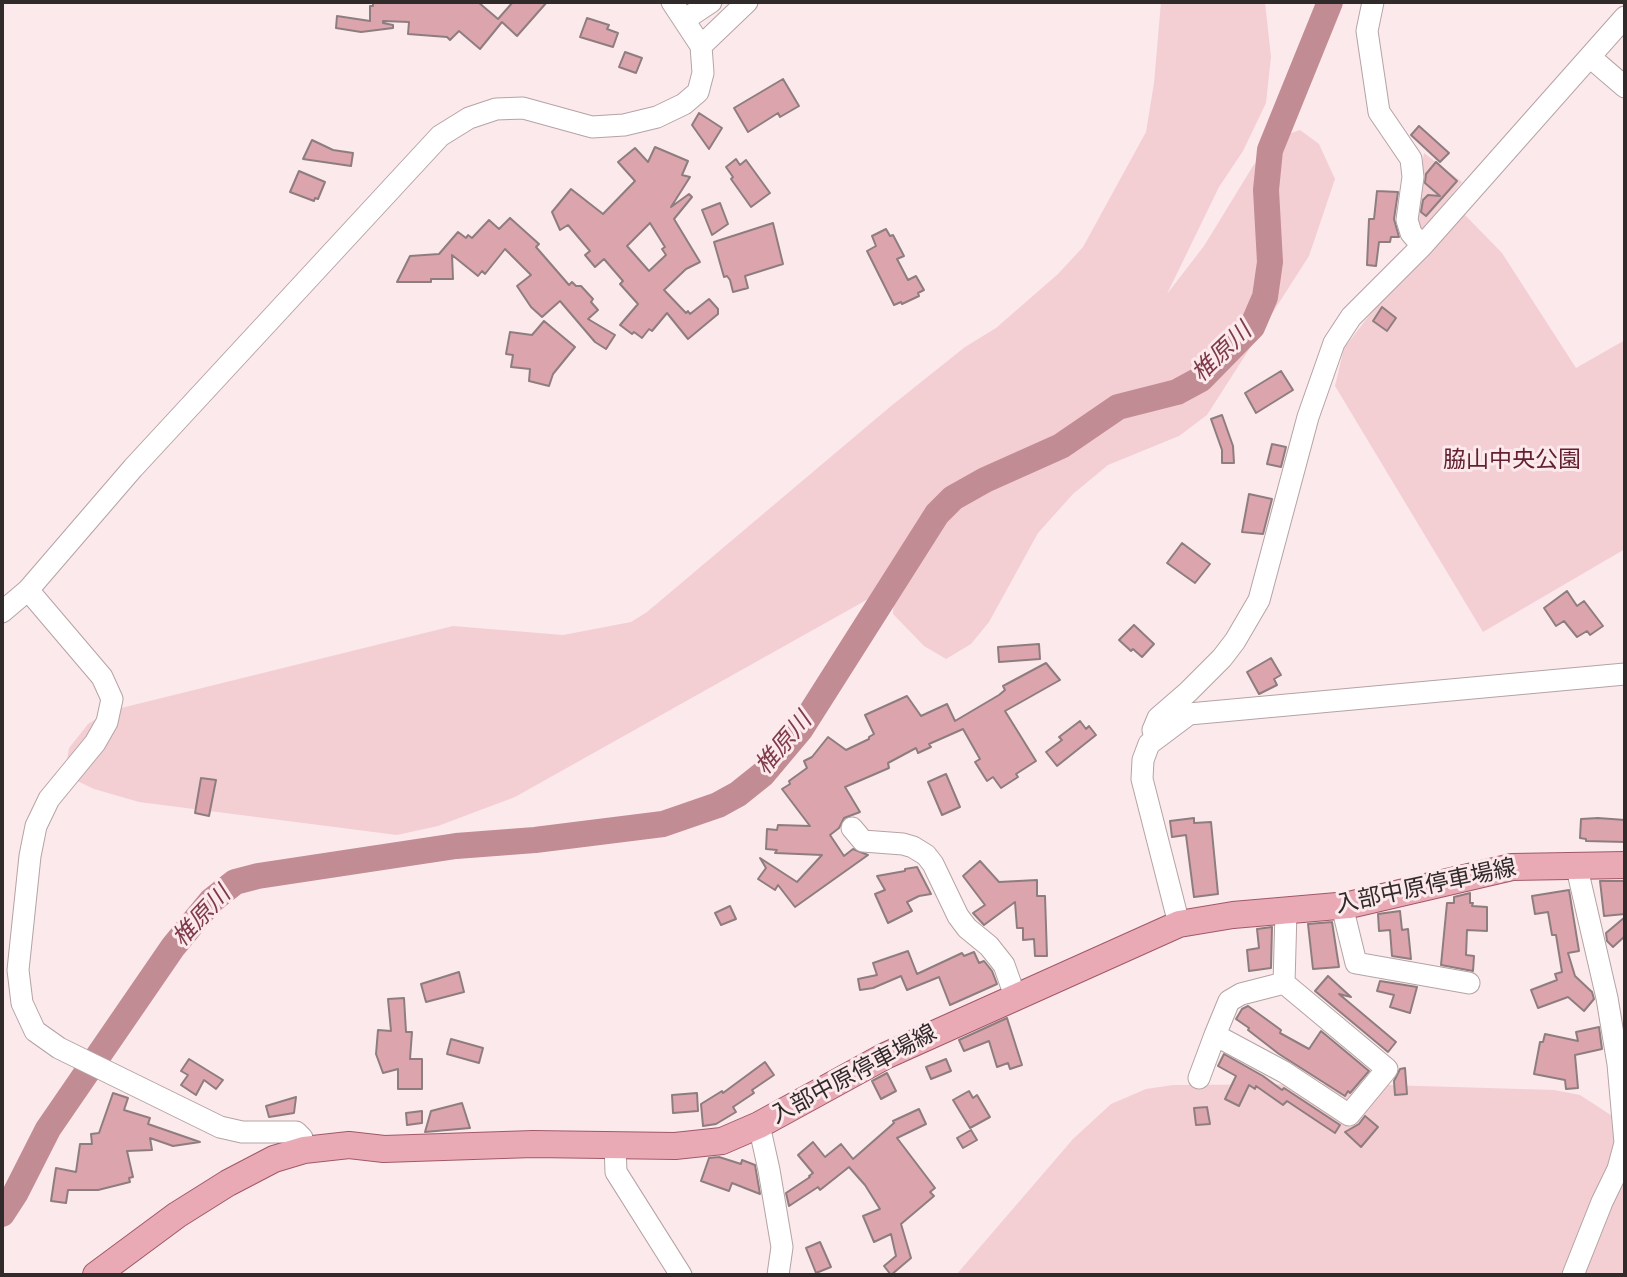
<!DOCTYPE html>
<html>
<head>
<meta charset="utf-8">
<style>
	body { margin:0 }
	#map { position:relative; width:1627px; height:1277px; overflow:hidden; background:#fce9ec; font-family:"Space Grotesk",sans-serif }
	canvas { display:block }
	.frame { position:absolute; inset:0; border:4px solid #312a2b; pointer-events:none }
</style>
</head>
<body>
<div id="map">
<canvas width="1627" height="1277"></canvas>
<div class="frame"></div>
</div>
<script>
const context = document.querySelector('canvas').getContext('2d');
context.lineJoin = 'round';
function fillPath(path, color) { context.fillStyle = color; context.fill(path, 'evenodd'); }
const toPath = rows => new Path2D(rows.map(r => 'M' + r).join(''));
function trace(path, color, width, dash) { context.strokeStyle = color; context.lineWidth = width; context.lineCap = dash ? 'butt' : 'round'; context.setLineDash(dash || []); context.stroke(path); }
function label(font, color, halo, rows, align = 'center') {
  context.font = font + ' "Space Grotesk","Noto Sans JP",sans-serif'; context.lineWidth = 6; context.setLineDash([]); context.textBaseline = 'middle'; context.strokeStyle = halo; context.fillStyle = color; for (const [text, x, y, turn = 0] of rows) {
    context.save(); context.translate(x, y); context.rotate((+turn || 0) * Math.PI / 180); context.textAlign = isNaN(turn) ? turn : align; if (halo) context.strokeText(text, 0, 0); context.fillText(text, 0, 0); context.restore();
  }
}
fillPath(toPath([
	[1161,2,1265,2,1271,57,1266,103,1243,151,1219,187,1167,294,1204,246,1253,166,1276,138,1300,130,1319,144,1335,179,1309,256,1207,415,1179,436,1108,465,1073,494,1038,533,989,622,971,644,946,659,924,646,893,614,895,584,515,797,438,826,397,835,139,802,94,789,73,779,66,766,69,748,88,724,109,711,453,626,563,635,631,622,647,612,891,406,965,347,996,328,1058,274,1083,247,1146,132,1154,83],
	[1424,153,1462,182,1421,233,1416,229,1417,188],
	[1464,214,1502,253,1576,368,1625,340,1625,549,1483,632,1335,386,1344,348,1382,299],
	[1355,1084,1554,1090,1580,1095,1617,1119,1625,1119,1625,1275,956,1275,1073,1139,1111,1104,1146,1089,1173,1085]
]), '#f3cfd4');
trace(toPath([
	[2,1214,15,1194,48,1129,173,947,211,901,235,882,258,876,456,846,535,840,663,824,718,805,738,794,763,774,800,730,937,514,953,498,985,480,1061,446,1118,407,1177,392,1201,379,1252,327,1265,297,1270,262,1266,190,1270,150,1330,2]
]), '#c18c94', 26);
const building = toPath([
	[373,2,478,2,498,19,513,2,547,2,517,36,502,22,480,49,459,31,450,40,447,37,408,34,409,22,383,21,383,23,393,25,393,28,361,32,336,28,337,16,370,21,370,6,373,6,373,2],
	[587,18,609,25,607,29,618,33,613,47,580,37,587,18],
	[625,52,642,58,636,73,619,67,625,52],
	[783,79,799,106,780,117,778,113,748,132,734,108,783,79],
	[699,113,722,128,709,149,692,125,699,113],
	[1419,126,1449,153,1440,162,1411,135,1419,126],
	[312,140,333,150,353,153,351,166,303,159,312,140],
	[655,147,688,161,682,175,690,177,671,207,689,194,692,197,674,219,700,262,686,269,664,290,686,313,688,311,690,314,709,299,718,309,718,314,688,339,667,313,652,331,649,329,642,338,634,332,632,334,620,325,638,304,620,284,623,281,604,259,595,267,585,255,590,251,568,225,560,230,552,212,571,189,603,214,635,181,618,162,635,148,648,162,655,147],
	[650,223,665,247,662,249,666,255,649,271,627,246,650,223],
	[736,159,740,165,746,160,770,193,751,207,731,179,733,177,726,167,736,159],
	[1436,162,1457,181,1426,216,1421,212,1423,200,1428,195,1440,196,1425,183,1426,174,1436,162],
	[299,171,325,182,318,199,315,198,314,201,290,192,299,171],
	[1377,191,1398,192,1394,219,1399,237,1391,237,1390,242,1379,242,1376,266,1367,265,1369,219,1374,219,1377,191],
	[720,203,728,224,712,235,702,210,720,203],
	[510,218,539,244,536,247,569,285,572,282,576,286,581,286,593,299,591,302,598,310,588,319,615,335,606,349,595,342,560,301,542,317,531,307,517,286,531,275,505,249,485,274,482,271,478,276,452,255,453,279,431,279,431,282,397,282,410,256,439,254,458,232,466,238,468,235,472,238,489,220,499,229,510,218],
	[773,223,783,264,745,276,748,288,733,292,730,280,727,276,724,277,714,242,773,223],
	[886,229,890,236,893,235,904,256,897,259,908,280,916,276,924,290,918,293,919,296,902,304,901,302,894,305,867,251,876,246,872,236,886,229],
	[1382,307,1396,318,1387,331,1373,321,1382,307],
	[544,321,575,347,553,374,549,386,529,381,530,369,511,367,513,355,506,354,510,332,532,335,544,321],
	[1281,371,1293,390,1256,413,1245,393,1281,371],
	[1222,415,1233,446,1234,463,1222,463,1222,450,1211,419,1222,415],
	[1272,444,1286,447,1281,467,1267,464,1272,444],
	[1249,494,1272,499,1263,534,1242,532,1249,494],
	[1182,543,1210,564,1195,583,1167,563,1182,543],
	[1567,591,1577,606,1584,601,1603,626,1590,635,1587,631,1577,637,1564,621,1556,626,1544,608,1567,591],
	[1134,625,1154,644,1142,657,1133,649,1131,651,1119,640,1134,625],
	[1039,644,1040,659,999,662,998,647,1039,644],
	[1271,658,1281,675,1274,679,1277,685,1259,694,1247,672,1271,658],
	[1046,663,1060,680,1005,711,1036,761,1016,774,1018,777,1001,788,993,777,987,781,975,762,980,759,963,729,929,744,931,747,918,753,916,748,888,763,889,768,845,787,860,812,844,818,839,828,830,835,844,856,853,849,868,855,795,907,778,885,775,890,758,879,766,868,760,858,797,882,822,855,775,853,777,850,766,849,767,829,777,830,778,825,810,826,782,789,790,784,789,781,807,768,804,761,812,757,828,737,846,750,869,739,869,737,874,734,865,715,907,696,921,716,947,704,955,721,999,695,1005,690,1003,686,1046,663],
	[1080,721,1086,729,1089,726,1096,735,1057,766,1046,752,1062,740,1059,737,1080,721],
	[946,774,960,807,942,815,928,782,946,774],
	[201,778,216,780,209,816,195,813,201,778],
	[1194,818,1194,823,1211,822,1218,894,1194,897,1186,835,1172,837,1170,821,1194,818],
	[1598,818,1625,820,1625,842,1586,841,1586,839,1580,838,1581,819,1598,818],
	[980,861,999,882,1037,880,1037,896,1045,896,1047,956,1035,956,1034,939,1023,940,1023,928,1017,928,1015,902,984,925,973,913,985,905,963,876,980,861],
	[917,867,931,894,919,896,907,902,912,911,888,923,875,894,885,890,877,876,905,871,905,869,917,867],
	[1600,881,1625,881,1625,914,1604,916,1600,881],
	[1569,890,1579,951,1568,953,1575,976,1592,992,1594,999,1584,1011,1568,997,1538,1008,1531,990,1557,980,1555,974,1562,972,1556,935,1552,935,1548,912,1535,914,1532,896,1569,890],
	[1470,893,1470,903,1473,903,1472,906,1487,907,1487,931,1467,930,1466,955,1474,956,1473,971,1441,965,1447,903,1454,903,1454,897,1470,893],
	[730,906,736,919,721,925,715,913,730,906],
	[1400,911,1402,930,1408,929,1411,959,1392,956,1390,930,1379,931,1378,914,1400,911],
	[1625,917,1625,936,1613,947,1607,941,1606,933,1625,917],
	[1332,922,1339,967,1313,969,1308,924,1332,922],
	[1272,927,1271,968,1249,971,1247,950,1259,948,1257,929,1272,927],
	[908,951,917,974,962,953,964,956,974,952,979,963,984,961,992,971,997,984,950,1005,939,977,907,990,901,976,873,988,860,990,858,979,877,975,873,963,908,951],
	[459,972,464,992,426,1002,421,984,459,972],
	[1328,976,1351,997,1339,994,1396,1042,1388,1052,1315,991,1328,976],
	[1380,981,1417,987,1410,1013,1390,1007,1394,995,1377,991,1380,981],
	[404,998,406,1032,412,1032,410,1059,422,1059,422,1089,398,1089,398,1069,383,1073,376,1054,378,1030,391,1031,388,999,404,998],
	[1248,1006,1281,1030,1280,1033,1309,1049,1321,1031,1369,1071,1350,1093,1348,1091,1345,1096,1279,1054,1248,1030,1249,1028,1236,1019,1242,1009,1248,1006],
	[1007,1018,1022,1065,1010,1069,1008,1063,997,1067,989,1041,964,1051,959,1040,1007,1018],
	[1599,1027,1602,1049,1575,1055,1578,1088,1566,1089,1565,1080,1534,1074,1540,1042,1543,1042,1545,1034,1578,1041,1576,1032,1599,1027],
	[451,1039,483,1048,479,1063,447,1054,451,1039],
	[1224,1054,1263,1076,1282,1090,1284,1088,1340,1125,1335,1133,1287,1101,1283,1105,1256,1086,1255,1089,1249,1085,1239,1106,1225,1099,1236,1076,1218,1066,1224,1054],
	[189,1059,223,1080,216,1089,204,1080,196,1095,181,1085,188,1075,181,1071,189,1059],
	[946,1059,951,1071,931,1079,926,1067,946,1059],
	[765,1062,774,1075,752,1090,754,1093,733,1107,736,1112,716,1124,703,1126,701,1104,722,1091,723,1093,765,1062],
	[1405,1068,1407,1094,1395,1095,1394,1081,1400,1069,1405,1068],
	[887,1073,896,1091,881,1099,872,1081,887,1073],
	[969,1091,973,1098,977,1095,990,1117,970,1128,953,1100,969,1091],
	[113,1093,128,1098,124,1110,150,1118,148,1124,200,1142,173,1146,150,1138,152,1150,127,1151,133,1177,129,1178,130,1182,98,1190,68,1190,66,1203,51,1201,56,1168,76,1172,80,1144,92,1144,91,1134,99,1133,113,1093],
	[697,1093,698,1111,673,1113,672,1095,697,1093],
	[296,1097,294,1113,269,1117,266,1106,296,1097],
	[462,1103,470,1128,425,1132,431,1111,462,1103],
	[1207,1107,1210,1124,1196,1125,1194,1108,1207,1107],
	[919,1109,926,1124,897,1138,935,1188,930,1192,934,1196,901,1224,911,1258,891,1275,884,1266,896,1256,891,1234,874,1242,863,1216,880,1209,865,1185,849,1167,820,1190,818,1187,789,1206,786,1193,810,1177,809,1176,813,1173,798,1155,813,1142,825,1157,841,1144,853,1159,894,1123,893,1121,919,1109],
	[422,1111,422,1123,407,1125,406,1113,422,1111],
	[1365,1116,1378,1127,1361,1147,1345,1132,1359,1124,1365,1116],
	[971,1130,977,1140,963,1148,957,1138,971,1130],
	[719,1157,741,1164,742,1160,755,1165,760,1194,732,1183,729,1191,701,1181,709,1158,719,1157],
	[820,1242,831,1267,816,1273,806,1248,820,1242]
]);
fillPath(building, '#dca5ad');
trace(building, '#8e7d7f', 2);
const minor = toPath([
	[1373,2,1367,31,1379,112,1411,159,1413,177,1407,220,1411,233,1422,246],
	[684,20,711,2],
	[701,46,747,2],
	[1590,57,1625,87],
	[28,590,102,677,112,699,107,722,95,743,49,799,36,826,30,856,18,970,22,1003,35,1031,59,1048,220,1127,242,1132,296,1132,302,1138,304,1150],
	[2,612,28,590,133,468,440,136,469,118,496,109,523,108,592,127,624,125,657,117,684,104,698,92,703,73,701,46,672,2],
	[1155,738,1153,730,1158,718,1188,692,1222,658,1235,641,1259,600,1308,417,1334,343,1351,317,1422,246,1625,17],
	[852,828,863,841,903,844,913,847,926,855,933,864,958,916,967,928,989,946,1004,965,1015,996],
	[1342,906,1356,963,1469,983],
	[1179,924,1142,779,1143,760,1149,744,1189,714,1625,674],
	[1284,983,1241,994,1229,1001,1215,1035,1284,1072,1349,1115,1387,1069,1284,983,1286,912],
	[1199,1078,1215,1035],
	[759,1125,769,1170,782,1247,778,1275],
	[615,1145,616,1172,681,1275],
	[1573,1275,1602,1202,1618,1169,1625,1143,1618,1064,1607,998,1576,864]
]);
const major = toPath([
	[96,1275,177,1215,228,1183,274,1159,304,1150,349,1145,384,1149,533,1144,675,1146,722,1141,759,1125,885,1056,1179,924,1233,915,1349,905,1512,867,1625,865]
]);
trace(minor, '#b5a3a5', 23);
trace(major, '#a05866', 28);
trace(minor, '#fff', 21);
trace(major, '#e9aab6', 26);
label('23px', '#622030', '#fce9ec', [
	["脇山中央公園",1512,461]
]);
label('23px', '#312a2b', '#fce9ec', [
	["入部中原停車場線",1426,887,-12],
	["入部中原停車場線",854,1075,-28]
]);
label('italic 24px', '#7f3b49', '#fce9ec', [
	["椎原川",1222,353,-44],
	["椎原川",784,744,-50],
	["椎原川",202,917,-47]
]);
</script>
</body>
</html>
